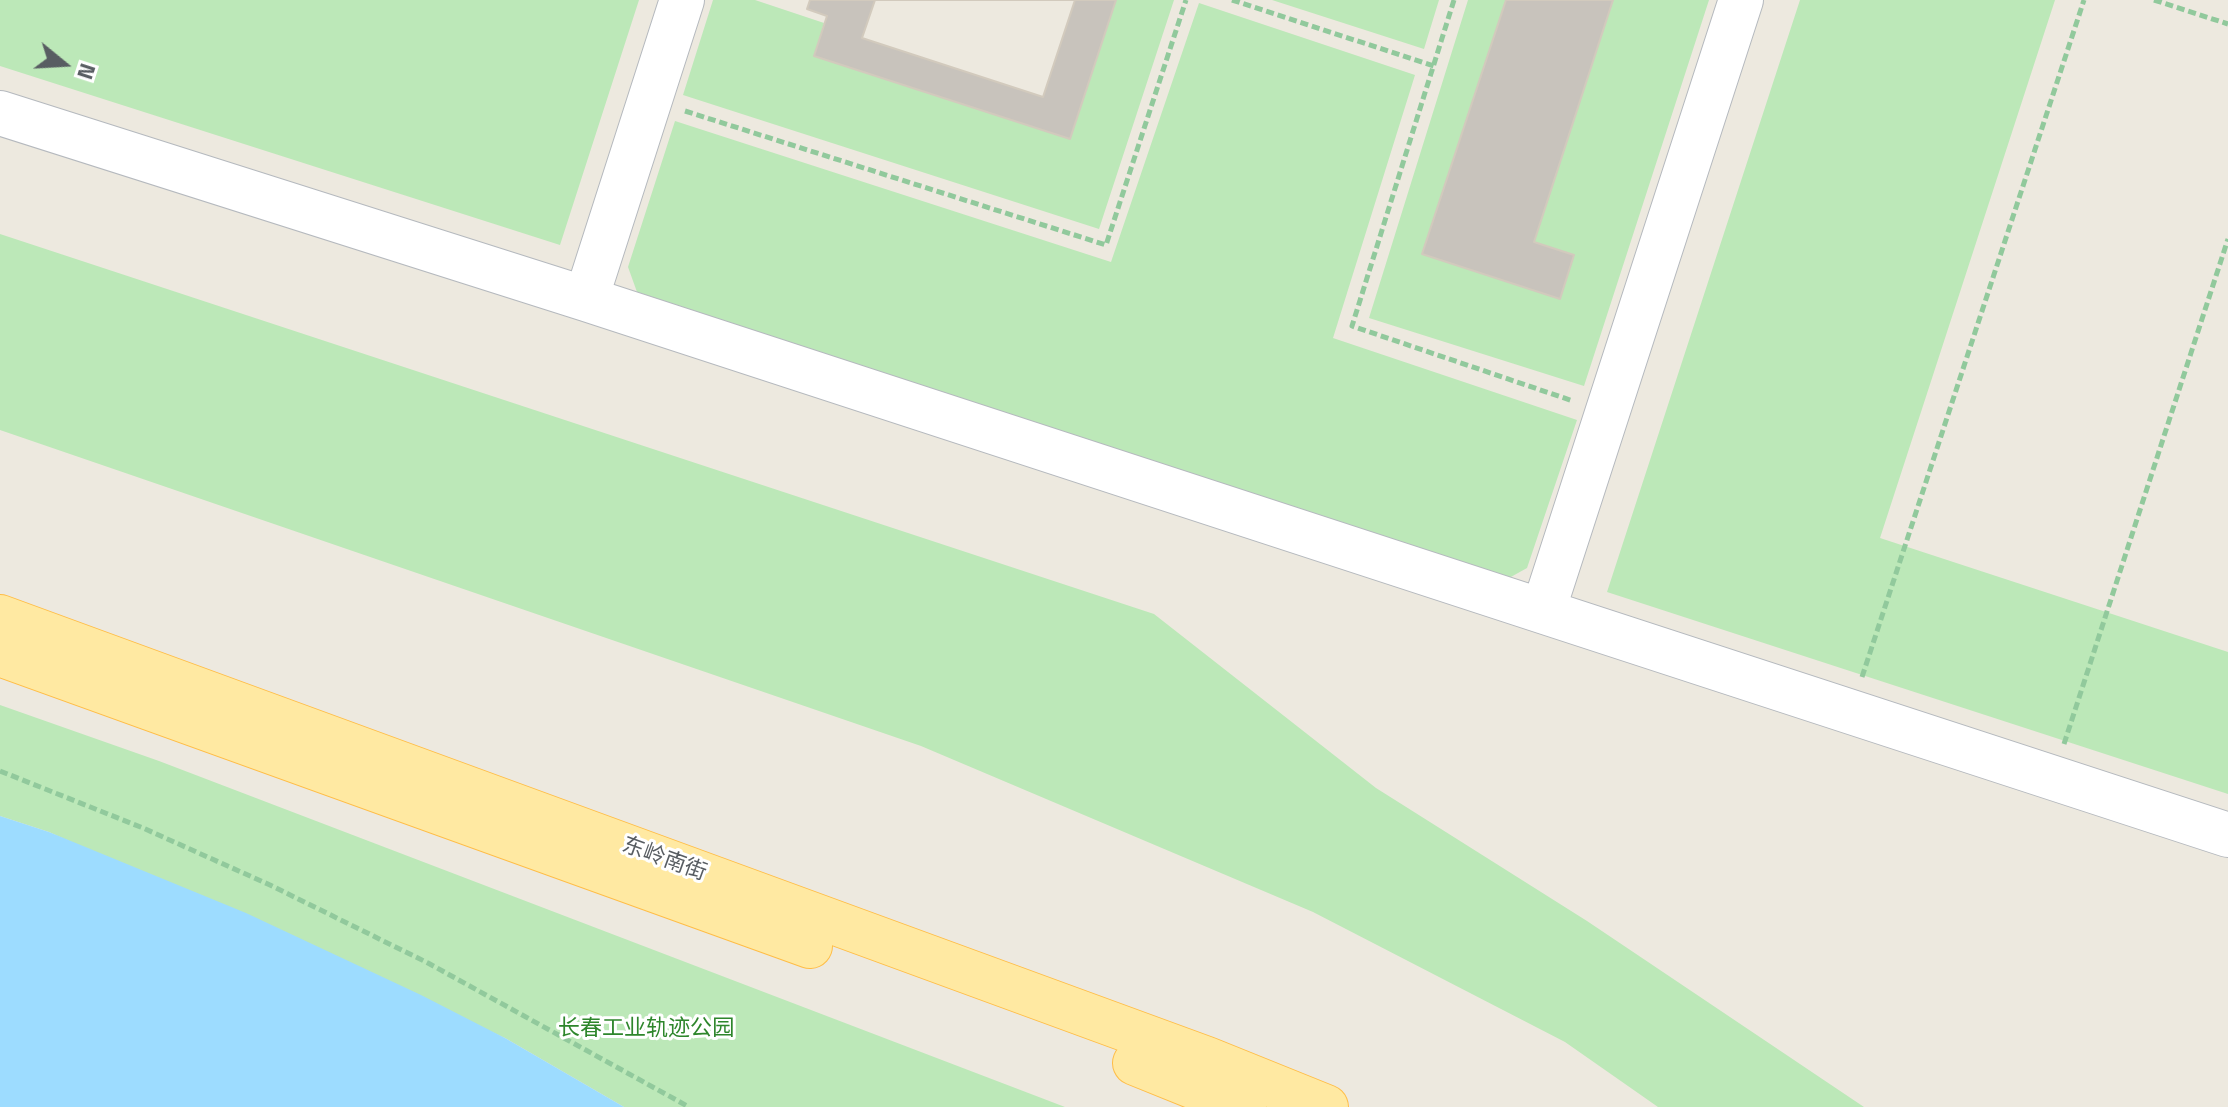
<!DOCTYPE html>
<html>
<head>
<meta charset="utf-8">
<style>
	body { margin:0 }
	#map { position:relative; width:2228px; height:1107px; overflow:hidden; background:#ede9df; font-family:"Titillium Web",sans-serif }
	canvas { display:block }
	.north { position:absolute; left:24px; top:24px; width:80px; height:80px; -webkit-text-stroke:6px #fff; paint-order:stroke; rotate:108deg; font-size:22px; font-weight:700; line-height:32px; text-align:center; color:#585d62 }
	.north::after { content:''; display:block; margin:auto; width:28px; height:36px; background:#585d62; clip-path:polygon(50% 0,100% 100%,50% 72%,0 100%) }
</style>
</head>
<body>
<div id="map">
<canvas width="2228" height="1107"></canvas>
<div class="north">N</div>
</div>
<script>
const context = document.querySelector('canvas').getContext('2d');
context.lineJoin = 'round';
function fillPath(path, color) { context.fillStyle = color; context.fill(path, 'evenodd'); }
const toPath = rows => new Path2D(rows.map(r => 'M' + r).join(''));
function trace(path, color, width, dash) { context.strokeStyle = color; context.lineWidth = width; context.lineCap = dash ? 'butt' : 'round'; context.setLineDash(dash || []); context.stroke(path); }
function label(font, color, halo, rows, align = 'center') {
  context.font = font + ' "Titillium Web","Noto Sans SC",sans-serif'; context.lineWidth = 6; context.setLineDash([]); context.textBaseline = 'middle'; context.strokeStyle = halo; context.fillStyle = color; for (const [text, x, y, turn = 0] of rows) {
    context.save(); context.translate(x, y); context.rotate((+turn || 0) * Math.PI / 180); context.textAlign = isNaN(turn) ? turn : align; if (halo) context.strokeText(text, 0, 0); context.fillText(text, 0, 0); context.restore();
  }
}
fillPath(toPath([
	[0,0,639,0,560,245,0,66],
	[713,0,755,0,824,23,814,56,1070,139,1116,0,1174,0,1099,229,683,95],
	[1272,0,1439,0,1424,49],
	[1468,0,1506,0,1423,254,1559,299,1574,255,1534,242,1613,0,1709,0,1584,386,1369,318],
	[1800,0,2055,0,1880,538,2228,652,2228,794,1607,592],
	[1199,3,1415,75,1333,338,1577,420,1527,568,1509,578,637,292,628,267,675,121,1111,262],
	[0,234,1154,614,1376,788,1587,921,1864,1107,1658,1107,1565,1042,1313,912,921,746,0,430],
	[0,705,159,761,1065,1107,624,1107,505,1038,49,832,0,816]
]), '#bce8b8');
fillPath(toPath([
	[0,816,49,832,246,913,421,995,505,1038,624,1107,0,1107]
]), '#9ddcff');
const building = toPath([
	[810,0,1116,0,1070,139,814,56,827,16,807,9,810,0],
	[875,0,1075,0,1043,97,862,38,875,0],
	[1506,0,1613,0,1534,242,1574,255,1560,299,1422,254,1506,0]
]);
fillPath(building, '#c8c3bc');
trace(building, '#d2cabd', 2);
const minor = toPath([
	[0,113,586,299,2228,835],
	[586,299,682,0],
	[1543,611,1741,0]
]);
const major = toPath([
	[0,617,1207,1059,1326,1107],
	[0,654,810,946],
	[1135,1063,1244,1107]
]);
trace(minor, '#b5b9be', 46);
trace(major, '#ffbd46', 46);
trace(toPath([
	[1232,0,1434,66],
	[1454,0,1352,326,1573,401],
	[2154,0,2228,24],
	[685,111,1106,245,1186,0],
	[1862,677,2084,0],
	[2064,744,2228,239],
	[0,771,143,828,270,885,428,963,689,1107]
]), '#91c99c', 5, [8, 4]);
trace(minor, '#fff', 44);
trace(major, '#ffe9a2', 44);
label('22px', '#585d62', '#fff', [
	["东岭南街",664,860,20]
]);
label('22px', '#2e862c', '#fff', [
	["长春工业轨迹公园",646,1030]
]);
</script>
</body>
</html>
